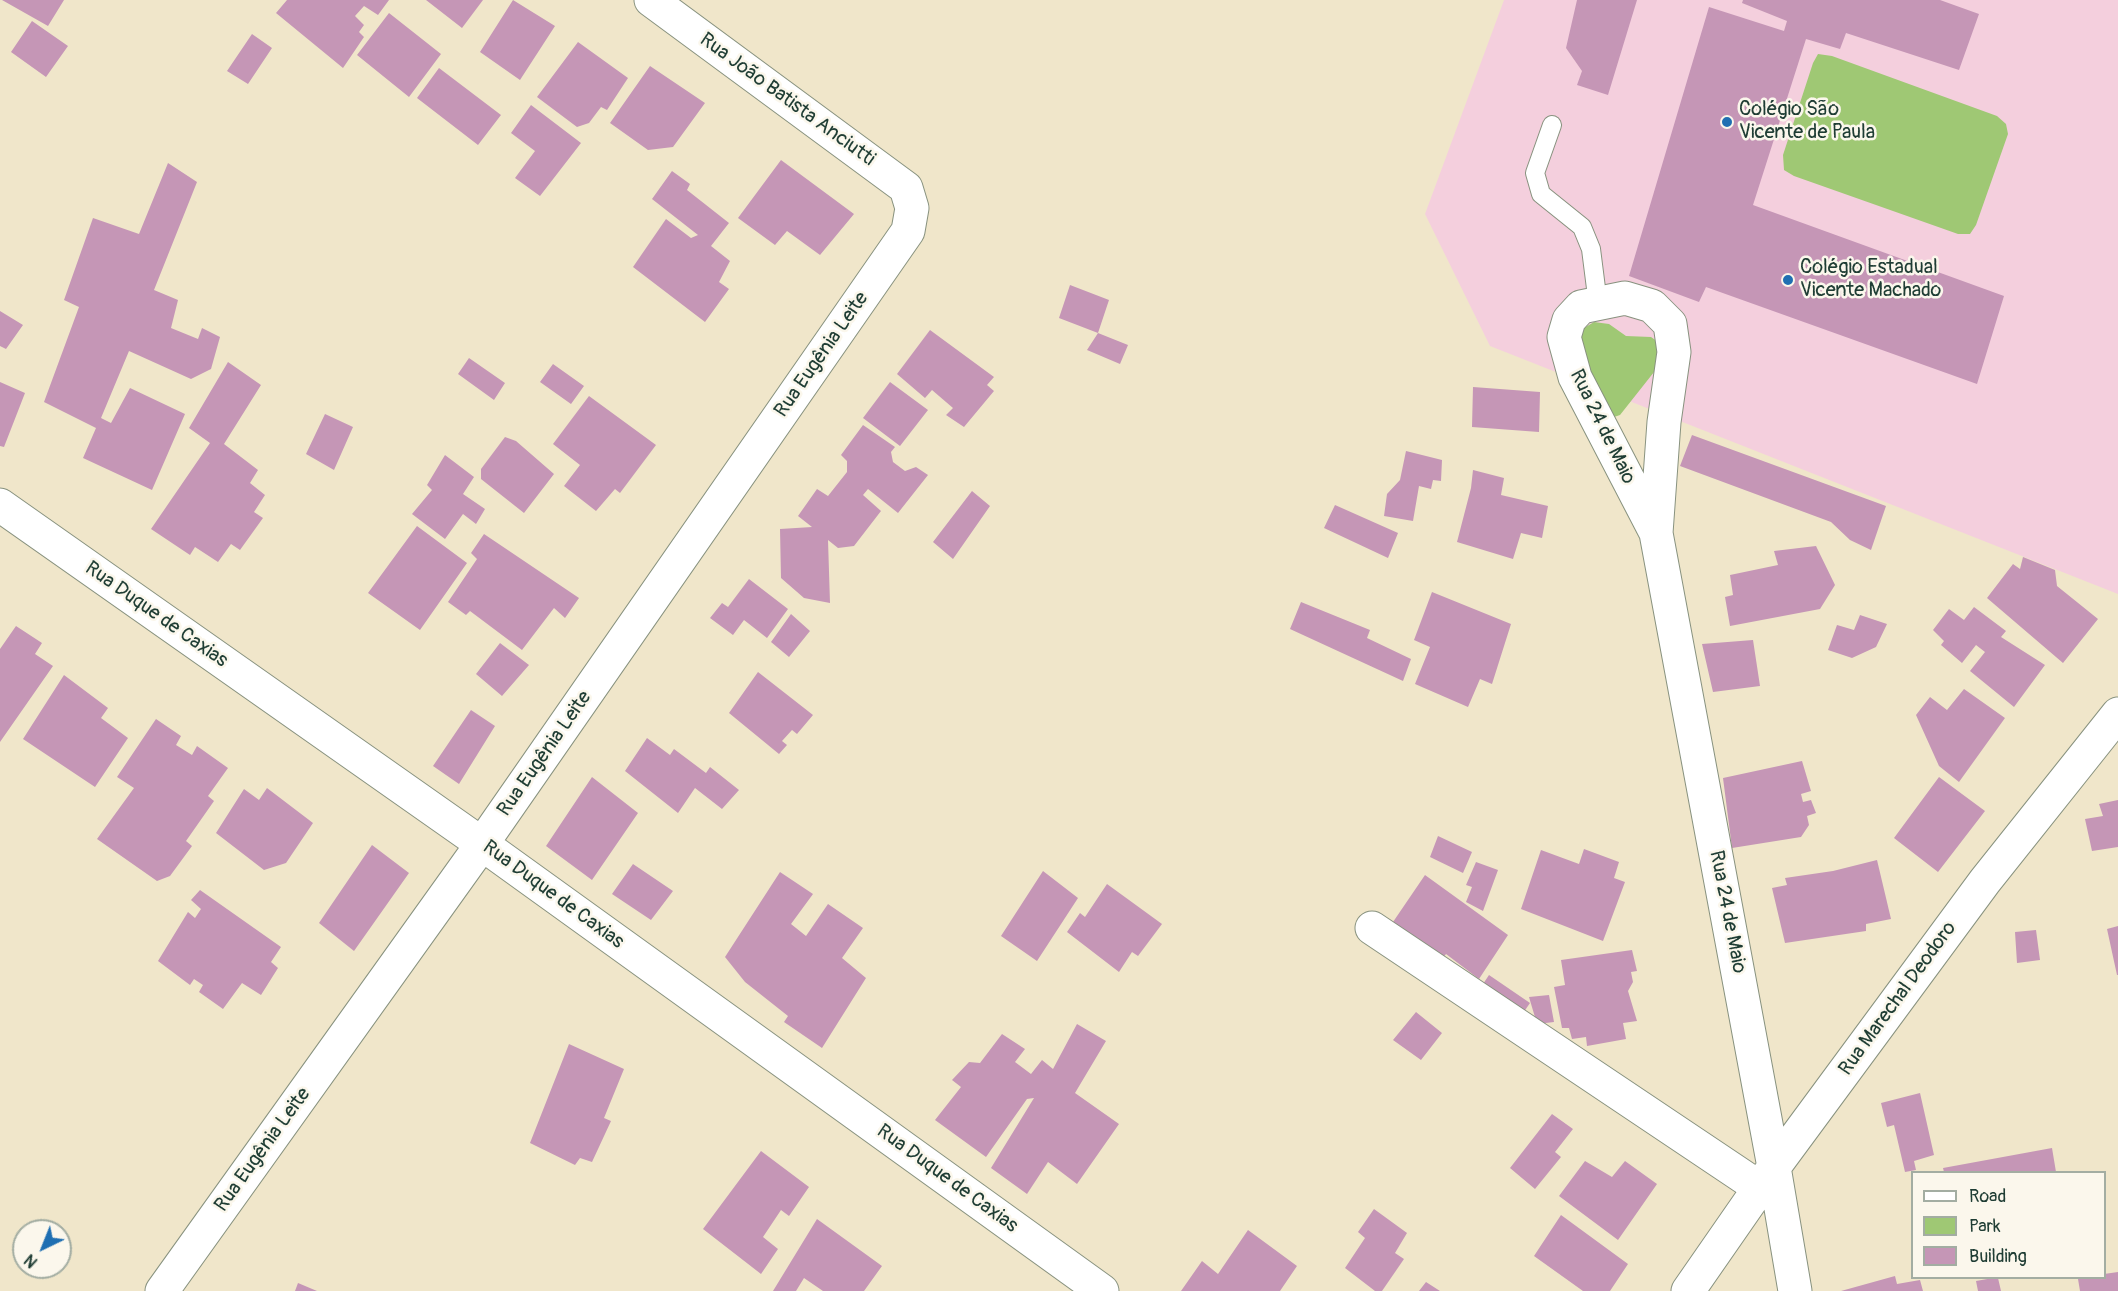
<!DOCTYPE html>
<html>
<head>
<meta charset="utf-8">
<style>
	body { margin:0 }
	#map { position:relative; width:2118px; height:1291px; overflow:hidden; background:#f0e6ca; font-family:Pangolin,sans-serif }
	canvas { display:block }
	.legend { position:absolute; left:1911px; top:1171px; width:195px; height:108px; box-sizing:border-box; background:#fbf7ec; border:2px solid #a3ada2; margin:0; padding:8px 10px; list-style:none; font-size:18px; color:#1f3d34 }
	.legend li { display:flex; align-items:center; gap:12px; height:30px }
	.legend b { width:30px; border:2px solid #a3ada2 }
	.north { position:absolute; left:12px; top:1219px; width:60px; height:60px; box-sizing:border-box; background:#fbf7ec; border:2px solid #a3ada2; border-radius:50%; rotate:223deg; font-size:16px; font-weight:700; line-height:24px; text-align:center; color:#1f3d34 }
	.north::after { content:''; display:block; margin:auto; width:21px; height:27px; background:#1f6fb2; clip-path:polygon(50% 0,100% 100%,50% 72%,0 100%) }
</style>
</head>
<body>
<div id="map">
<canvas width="2118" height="1291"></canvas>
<ul class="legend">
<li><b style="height:8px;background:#fff"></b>Road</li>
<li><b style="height:16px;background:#9fc874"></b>Park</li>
<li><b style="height:16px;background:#c596b6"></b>Building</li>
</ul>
<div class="north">N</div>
</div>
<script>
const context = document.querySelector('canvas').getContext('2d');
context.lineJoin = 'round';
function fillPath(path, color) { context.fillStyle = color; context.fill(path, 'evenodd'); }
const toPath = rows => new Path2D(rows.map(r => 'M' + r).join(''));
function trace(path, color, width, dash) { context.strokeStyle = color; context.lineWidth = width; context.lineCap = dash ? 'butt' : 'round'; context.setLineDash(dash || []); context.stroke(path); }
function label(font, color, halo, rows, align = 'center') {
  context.font = font + ' Pangolin,sans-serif'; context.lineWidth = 5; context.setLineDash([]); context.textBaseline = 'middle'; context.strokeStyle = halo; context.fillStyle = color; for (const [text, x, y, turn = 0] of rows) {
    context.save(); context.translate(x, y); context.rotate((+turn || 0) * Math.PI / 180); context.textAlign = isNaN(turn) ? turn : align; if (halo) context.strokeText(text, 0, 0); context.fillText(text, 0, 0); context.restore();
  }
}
fillPath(toPath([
	[1504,0,2118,0,2118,594,1490,346,1425,214]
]), '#f4cfdd');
fillPath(toPath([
	[1818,54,1832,56,1997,116,2006,124,2008,134,1976,225,1970,234,1958,234,1794,176,1784,170,1783,155,1813,63],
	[1594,322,1609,324,1626,336,1651,337,1661,344,1658,367,1620,415,1611,418,1574,339,1584,328]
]), '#9fc874');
fillPath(toPath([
	[2,0,64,0,48,26],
	[287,0,389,0,378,15,364,6,355,16,364,25,359,32,364,37,343,68,276,13],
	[426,0,483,0,462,28],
	[513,0,555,26,520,80,480,52],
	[1577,0,1637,0,1608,95,1577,85,1582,71,1566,48],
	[1743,0,1940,0,1979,14,1959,70,1846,33,1840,49,1806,39,1753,205,2004,296,1977,384,1706,287,1699,302,1629,276,1709,7,1784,31,1787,21,1742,3],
	[389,13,441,54,409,97,357,55],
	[32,21,68,46,46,77,11,52],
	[252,34,272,48,248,84,227,71],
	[578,42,628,78,607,110,601,107,589,123,577,127,537,97],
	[650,66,705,103,673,147,648,150,610,123],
	[439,68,501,115,478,145,417,98],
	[531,105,581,143,540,196,515,178,535,151,511,133],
	[781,160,854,214,820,255,787,231,775,245,738,218],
	[168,163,197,182,154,290,178,300,171,328,198,339,202,328,220,337,211,369,191,379,129,351,101,418,111,423,130,388,185,414,152,490,83,458,96,428,44,402,79,307,64,300,93,218,139,234],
	[672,171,690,184,687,190,729,223,711,246,730,261,719,282,729,289,705,322,633,267,666,219,691,238,698,235,652,199],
	[1070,285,1109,300,1098,333,1128,345,1120,364,1087,350,1098,333,1059,318],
	[0,311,23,325,6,349,0,346],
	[930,330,994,377,987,385,994,391,964,427,946,415,953,408,932,390,925,398,897,374],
	[469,358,505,383,494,400,458,374],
	[228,362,261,385,224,444,258,470,250,483,265,495,254,512,263,518,240,550,231,544,218,562,195,547,190,555,151,529,210,443,189,428],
	[553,364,584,386,571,404,540,382],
	[0,382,25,393,4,447,0,446],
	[890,382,928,410,900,446,863,418],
	[1473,387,1540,392,1539,432,1472,427],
	[589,396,656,445,620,493,615,489,596,511,564,486,580,465,553,444],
	[325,414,353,427,334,470,306,454],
	[863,425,895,447,891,452,893,462,905,471,916,467,928,475,898,513,868,489,863,495,881,511,854,546,838,548,828,540,830,603,804,598,781,578,780,529,812,527,798,516,817,489,828,496,847,472,847,461,841,455],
	[1692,435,1886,506,1871,550,1850,540,1831,522,1680,466],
	[505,437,516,441,554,474,524,513,481,479,481,469],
	[1406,451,1442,460,1441,481,1433,480,1431,489,1419,486,1413,521,1384,516,1387,494,1400,480],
	[445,455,474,477,463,494,485,509,476,524,463,514,445,539,412,514,432,490,427,485],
	[1473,470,1504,478,1501,495,1548,506,1542,538,1521,533,1513,559,1457,542,1471,488],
	[972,491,990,506,953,559,933,542],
	[1335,505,1398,533,1388,558,1324,528],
	[417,526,467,563,420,630,368,593],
	[484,534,579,598,565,618,554,608,522,650,470,611,466,615,448,602,477,559,471,553],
	[1816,546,1835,585,1820,609,1730,626,1725,597,1733,595,1730,575,1778,565,1774,551],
	[2023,557,2055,570,2057,586,2098,619,2063,663,1987,598,2013,564,2020,569],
	[749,579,788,609,767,638,744,620,733,635,710,618,722,603,728,607],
	[1432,592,1511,624,1492,684,1480,679,1468,707,1415,684,1430,647,1414,640],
	[1301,602,1370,630,1367,638,1411,659,1403,681,1290,629],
	[1974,607,2006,631,2001,637,2045,665,2014,707,1970,671,1985,652,1976,645,1962,663,1941,645,1944,641,1933,630,1949,609,1964,620],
	[791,614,810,631,789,657,771,642],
	[1860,615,1887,624,1876,647,1852,658,1828,650,1837,625,1854,630],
	[16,626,42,643,35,654,53,666,0,742,0,649],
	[1753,640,1760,686,1713,692,1702,644],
	[500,643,529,665,502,696,476,674],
	[758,672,813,715,797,734,792,730,782,741,787,745,779,754,729,713],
	[64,675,108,708,101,718,128,738,95,787,23,739],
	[1964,689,2005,718,1959,782,1939,766,1916,715,1930,697,1947,710],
	[471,710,495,726,459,784,433,766],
	[156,719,181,736,176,745,192,755,197,746,228,768,208,796,214,801,186,841,192,846,170,876,157,881,97,839,134,788,117,777],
	[647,738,670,755,674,749,706,773,710,767,739,790,722,809,695,788,678,813,625,771],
	[1802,761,1811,791,1801,794,1803,802,1811,800,1816,813,1807,816,1809,825,1801,837,1732,848,1723,778],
	[592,777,638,813,592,880,546,846],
	[1939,777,1985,811,1938,872,1894,838],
	[267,788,313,823,286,863,264,870,216,833,244,789,259,800],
	[2118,800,2118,847,2092,851,2085,819,2103,816,2099,804],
	[1438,836,1472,852,1463,873,1430,857],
	[372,845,409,873,354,951,319,923],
	[1584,849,1619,862,1614,878,1625,882,1603,941,1521,909,1541,850,1579,864],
	[1877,860,1891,919,1866,924,1866,931,1785,943,1772,888,1787,885,1785,878,1833,871],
	[1476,862,1498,870,1483,911,1466,902,1472,887,1466,885],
	[633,864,673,891,651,920,612,894],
	[1043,871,1078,898,1037,961,1001,936],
	[780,872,813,894,791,924,806,936,828,904,863,928,842,958,866,978,822,1048,784,1022,788,1016,745,982,725,957],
	[1425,875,1508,935,1479,979,1446,954,1442,959,1393,922],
	[1107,884,1162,924,1138,956,1132,952,1119,972,1067,932,1080,913,1085,917],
	[200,890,281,947,271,962,278,968,261,995,242,983,223,1009,199,992,203,985,194,979,190,985,158,961,188,912,195,918,201,909,191,900],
	[2118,926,2118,975,2117,975,2107,929],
	[2036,930,2040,960,2017,963,2015,932],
	[1632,950,1637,971,1631,972,1633,982,1628,991,1637,1021,1623,1023,1626,1039,1587,1046,1586,1037,1572,1039,1569,1028,1562,1028,1554,987,1565,985,1561,960],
	[1489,975,1530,1003,1519,1019,1479,990],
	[1549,995,1554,1022,1537,1024,1529,997],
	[1416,1012,1442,1033,1421,1060,1393,1040],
	[1077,1024,1106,1041,1075,1093,1119,1124,1077,1184,1048,1162,1027,1194,991,1168,1034,1098,1027,1099,986,1157,935,1120,961,1087,952,1080,969,1062,980,1063,1002,1034,1025,1049,1015,1062,1031,1074,1042,1060,1053,1069],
	[569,1044,624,1069,604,1118,611,1121,592,1162,580,1158,575,1165,530,1143],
	[1920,1093,1934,1155,1914,1161,1916,1170,1905,1172,1894,1125,1887,1127,1881,1103],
	[1552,1114,1573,1129,1555,1152,1561,1157,1535,1189,1510,1168],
	[2052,1148,2056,1172,1944,1172,1943,1168],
	[761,1151,809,1187,789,1216,781,1210,763,1237,778,1249,761,1274,703,1229],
	[1585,1161,1612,1177,1625,1161,1657,1184,1618,1240,1559,1196],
	[1374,1209,1407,1233,1395,1253,1404,1259,1382,1291,1375,1291,1345,1268,1365,1238,1358,1232],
	[1561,1215,1628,1264,1610,1291,1583,1291,1534,1256],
	[817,1219,882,1266,864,1291,823,1291,804,1278,796,1291,773,1291],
	[1248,1230,1297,1266,1280,1291,1181,1291,1202,1261,1218,1274],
	[2118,1272,2118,1291,2080,1291,2078,1279,2104,1278,2104,1274],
	[1895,1276,1897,1284,1920,1280,1923,1291,1841,1291],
	[1993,1278,1998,1278,2001,1291,1978,1291,1976,1281],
	[1426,1282,1440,1291,1419,1291],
	[298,1283,317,1291,295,1291]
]), '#c596b6');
const lane = toPath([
	[1552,125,1535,173,1541,194,1582,227,1591,249,1598,304]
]);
const street = toPath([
	[0,505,482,844,1102,1291],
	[1656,533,1575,377,1564,337,1569,320,1581,307,1625,298,1652,306,1670,324,1674,352,1664,422,1656,533,1774,1167,1795,1291],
	[1372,928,1760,1188],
	[162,1291,482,844,908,231,912,208,906,188,651,0],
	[1688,1291,1774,1167,1985,881,2118,714]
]);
trace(lane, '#88927f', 20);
trace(street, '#88927f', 35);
trace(lane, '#fff', 18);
trace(street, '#fff', 33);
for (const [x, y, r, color] of [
	[1727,122,6,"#1f6fb2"],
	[1788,280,6,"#1f6fb2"]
]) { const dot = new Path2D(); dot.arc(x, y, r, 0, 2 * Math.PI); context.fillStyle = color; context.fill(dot); trace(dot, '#fbf7ec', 2); }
label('20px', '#1f3d34', '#fbf7ec', [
	["Rua João Batista Anciutti",787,100,36],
	["Rua Eugênia Leite",822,355,-55],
	["Rua 24 de Maio",1602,427,64],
	["Rua Duque de Caxias",156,615,35],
	["Rua Eugênia Leite",545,754,-55],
	["Rua Duque de Caxias",553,895,36],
	["Rua 24 de Maio",1727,912,79],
	["Rua Marechal Deodoro",1898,999,-54],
	["Rua Eugênia Leite",263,1150,-54],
	["Rua Duque de Caxias",947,1179,36]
]);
label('20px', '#1f3d34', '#fbf7ec', [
	["Colégio São",1739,110],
	["Vicente de Paula",1739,133],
	["Colégio Estadual",1800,268],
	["Vicente Machado",1800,291]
], 'left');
</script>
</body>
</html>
